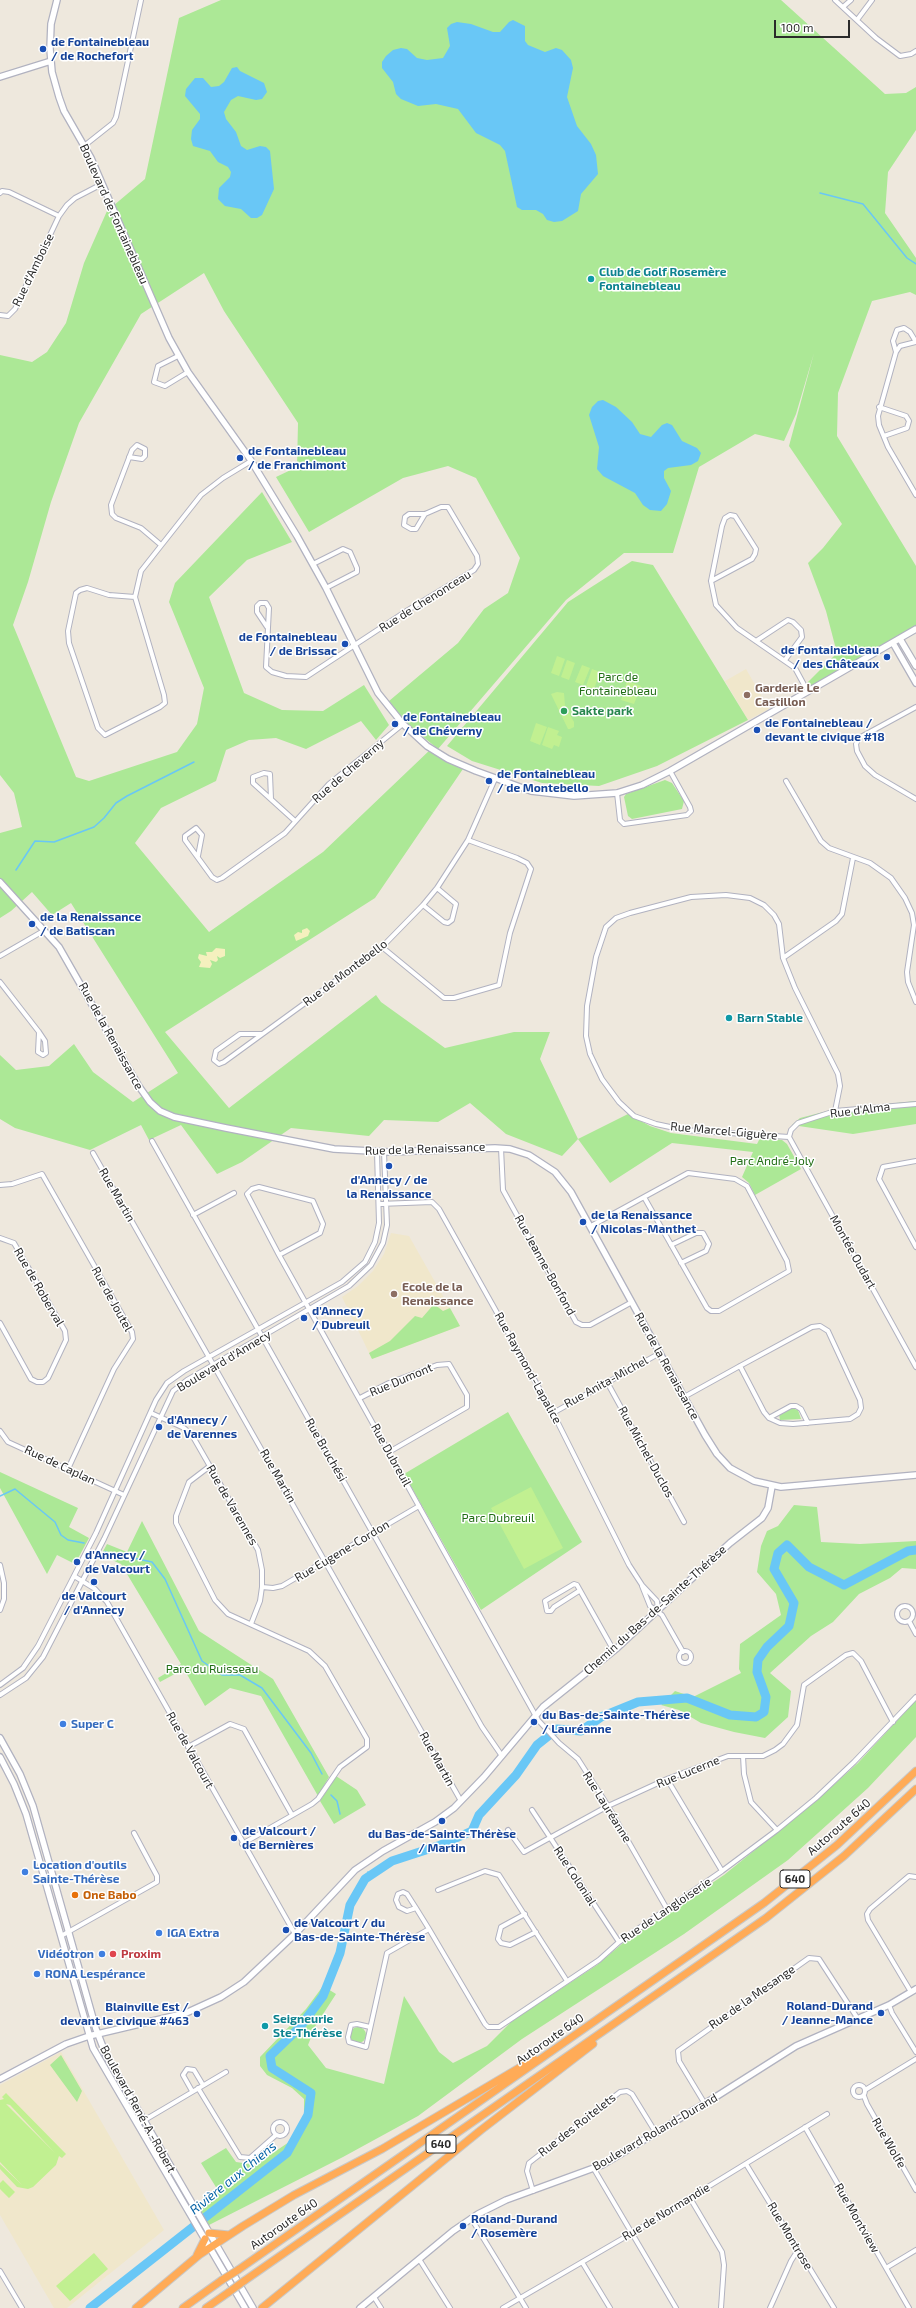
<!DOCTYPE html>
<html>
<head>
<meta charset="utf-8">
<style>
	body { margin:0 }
	#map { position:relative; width:916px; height:2308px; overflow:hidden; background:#eee8dd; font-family:"Exo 2",sans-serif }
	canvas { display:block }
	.scale { position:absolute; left:774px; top:20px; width:76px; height:18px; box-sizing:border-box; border:2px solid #2b2b2b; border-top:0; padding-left:5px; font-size:12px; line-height:14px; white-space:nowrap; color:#2b2b2b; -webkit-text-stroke:3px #fff; paint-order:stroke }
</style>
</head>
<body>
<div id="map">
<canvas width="916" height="2308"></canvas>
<div class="scale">100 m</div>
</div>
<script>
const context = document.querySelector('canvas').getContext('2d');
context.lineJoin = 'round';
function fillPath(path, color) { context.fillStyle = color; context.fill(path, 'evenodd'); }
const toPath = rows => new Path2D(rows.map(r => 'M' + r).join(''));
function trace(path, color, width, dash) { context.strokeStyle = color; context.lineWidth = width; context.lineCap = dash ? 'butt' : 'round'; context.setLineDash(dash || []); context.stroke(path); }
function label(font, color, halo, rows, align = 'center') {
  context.font = font + ' "Exo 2",sans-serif'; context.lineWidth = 3; context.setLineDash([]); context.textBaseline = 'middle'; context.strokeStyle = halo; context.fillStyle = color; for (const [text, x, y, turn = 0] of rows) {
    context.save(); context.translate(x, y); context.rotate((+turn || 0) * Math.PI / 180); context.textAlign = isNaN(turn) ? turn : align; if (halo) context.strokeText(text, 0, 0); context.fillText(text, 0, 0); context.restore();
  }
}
fillPath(toPath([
	[746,669,769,709,748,720,725,681],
	[391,1233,409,1236,460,1326,372,1359,342,1297,358,1286,373,1271,384,1254],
	[61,2052,164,2230,67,2308,54,2308,0,2215,0,2085]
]), '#f0e7cb');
fillPath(toPath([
	[221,0,781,0,885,94,906,93,916,87,916,130,888,172,885,213,916,258,916,295,910,292,872,301,838,393,837,436,916,566,916,632,808,692,807,683,837,653,826,611,808,563,823,548,842,524,789,446,814,353,796,414,784,441,755,434,699,467,673,553,624,553,566,600,438,749,405,722,389,701,458,643,484,609,508,593,520,558,476,478,448,466,403,478,309,532,276,477,297,467,298,423,224,311,204,273,141,314,79,423,51,502,28,582,13,625,76,777,89,781,177,752,197,724,204,688,169,602,175,583,262,492,292,542,247,560,209,597,244,693,282,710,323,711,364,685,389,725,376,740,361,721,306,749,276,738,249,740,226,750,216,781,161,808,135,843,209,932,323,852,432,748,465,766,375,898,165,1032,229,1108,376,995,381,1002,445,1048,514,1032,550,1032,540,1059,578,1139,628,1114,650,1126,671,1133,757,1144,760,1138,782,1140,787,1144,801,1169,755,1195,749,1183,742,1177,753,1152,672,1143,610,1183,578,1139,562,1156,506,1134,470,1103,438,1122,384,1120,369,1136,291,1128,242,1162,217,1174,181,1125,149,1140,141,1125,90,1150,15,1128,0,1119,0,1055,16,1070,49,1066,74,1044,93,1072,133,1102,178,1073,71,903,52,915,32,892,11,911,0,918,0,833,22,827,14,793,0,775,0,355,32,362,47,352,66,323,84,263,107,211,145,179,179,18],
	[632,561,653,565,748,720,657,766,599,786,542,783,472,761,447,746,568,602],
	[665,780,672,783,684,801,682,809,632,819,628,816,624,797,626,794],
	[916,1101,916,1124,853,1134,792,1125,800,1118,835,1109],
	[434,1304,443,1311,450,1308,460,1326,372,1359,369,1353,390,1341,415,1316,422,1318],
	[791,1408,798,1410,801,1419,780,1420,779,1414],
	[508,1412,582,1542,481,1610,404,1474],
	[0,1472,78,1508,69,1527,89,1538,75,1564,57,1555,47,1574,0,1488],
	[794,1505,817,1507,821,1542,860,1544,916,1541,916,1569,902,1568,890,1578,859,1594,833,1622,811,1636,770,1673,791,1691,788,1717,765,1738,734,1732,701,1723,679,1710,661,1705,675,1691,693,1697,741,1673,739,1669,740,1644,781,1615,776,1594,757,1572,761,1546,767,1531,778,1526],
	[142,1521,199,1631,273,1679,329,1777,318,1796,261,1696,230,1688,205,1706,184,1669,160,1682,158,1678,181,1664,121,1564,101,1555,107,1544,127,1552],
	[916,1700,916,1737,868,1788,788,1860,684,1934,522,2039,418,2116,343,2157,209,2225,199,2207,219,2192,201,2163,226,2148,236,2162,250,2164,252,2167,298,2136,304,2115,304,2099,292,2088,267,2075,260,2066,260,2057,306,2009,323,1986,336,1994,316,2025,308,2045,326,2068,384,2084,404,1996,439,2052,453,2063,487,2046,512,2021,597,1965,623,1943,724,1875,819,1798,858,1763],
	[336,1776,357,1790,366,1805,334,1824,320,1801],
	'350 2035a8 8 0 1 1 16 0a8 8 0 1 1-16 0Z',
	[61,2055,82,2091,77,2102,50,2065]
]), '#ace896');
fillPath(toPath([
	[307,928,310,931,308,936,296,941,294,935,298,932,302,933,302,930],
	[216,948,225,949,225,956,220,958,217,956,218,960,216,962,210,960,212,964,210,968,199,967,201,962,198,958,199,954,207,956,206,952,212,952]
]), '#f5f0be');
fillPath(toPath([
	[557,656,565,659,559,676,551,673],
	[567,660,575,663,569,680,561,677],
	[582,665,590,668,583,685,575,682],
	[592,669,600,672,594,689,586,686],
	[627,681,641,686,634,704,621,700],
	[557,692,564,693,565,706,574,722,574,727,570,729,568,729,551,694],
	[536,723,547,727,540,745,530,741],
	[548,727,559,731,557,735,562,737,559,747,554,745,552,749,542,745],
	[531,1487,563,1548,524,1569,491,1508],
	[6,2093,66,2154,62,2158,59,2156,56,2165,33,2187,28,2189,17,2187,0,2169,0,2164,22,2185,0,2162,0,2100,4,2099,2,2097],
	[6,2104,10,2105,55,2153],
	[3,2180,15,2192,9,2198,0,2189,0,2183],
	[94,2253,108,2269,70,2301,56,2286]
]), '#c1f091');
fillPath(toPath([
	[513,20,525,26,525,41,528,45,545,52,556,48,562,50,571,60,573,68,567,97,577,126,591,144,596,155,598,174,581,194,578,211,562,221,554,222,547,220,543,214,536,210,522,210,517,207,505,151,500,145,476,133,458,109,436,104,418,106,401,99,396,94,393,82,382,68,382,62,386,56,393,50,401,48,407,49,417,58,427,60,443,58,450,46,447,28,451,24,457,22,471,24,493,32,500,32,509,22],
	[237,67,240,71,264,83,267,92,262,99,256,100,238,96,231,100,224,112,226,119,236,132,241,146,247,150,260,146,266,147,270,151,274,189,262,215,257,218,251,218,241,209,225,206,218,199,219,188,230,177,231,172,228,167,218,162,210,151,193,146,191,139,192,130,200,119,200,114,185,96,186,89,195,78,203,78,211,87,219,86,224,82,232,68],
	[603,400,616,407,632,422,640,434,651,437,662,425,667,423,672,425,682,441,697,448,701,453,698,461,691,465,668,468,664,471,664,478,671,491,667,504,661,511,650,510,643,505,635,493,603,476,597,469,599,447,589,415,592,407,598,401]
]), '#69c7f6');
trace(toPath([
	[820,193,863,204,907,258,916,264],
	[16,870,35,841,54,842,94,827,104,818,116,803,127,796,194,762],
	[0,1496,15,1489,55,1522,61,1535,68,1540,84,1543],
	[105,1552,152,1562,165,1579,202,1661,222,1675,240,1675,262,1688,311,1753,322,1774],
	[331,1795,337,1801,340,1814],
	[368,1872,370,1876]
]), '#69c7f6', 1.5);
trace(toPath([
	[90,2308,287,2153,308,2115,311,2093,272,2068,270,2056,300,2027,323,1996,340,1953,350,1905,365,1879,392,1861,438,1846,472,1831,479,1815,516,1775,537,1745,557,1729,581,1731,601,1717,638,1702,687,1698,730,1715,756,1717,764,1712,766,1697,757,1672,758,1660,767,1647,789,1626,794,1603,774,1569,778,1553,787,1545,809,1567,844,1585,908,1551,916,1550]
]), '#69c7f6', 9);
const street = toPath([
	[835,0,876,38,900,56,911,54,916,51],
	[843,7,851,0],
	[857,20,872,0],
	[84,146,113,123,116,117,141,0],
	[0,193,2,191,9,192,59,216],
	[0,315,8,316,15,309,59,216,67,205,75,198,102,184],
	[916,342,900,346,896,352,878,416,879,425,888,447,916,495],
	[896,352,893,341,897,330,904,328,910,332,916,342],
	[178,356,158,366,154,382,165,386,188,372],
	[879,407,906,416,909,421,907,428,884,436],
	[129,457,142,459,145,456,145,449,137,445,132,450,111,505,112,514,116,518,141,528,161,545],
	[313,564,343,549,350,552,357,568,357,572,326,588],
	[711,581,752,559,755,554,756,549,735,516,730,515,725,518,722,526,711,581,716,605,737,628,795,668,808,692],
	[135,597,109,595,87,588,80,590,76,593,68,631,69,643,98,728,105,735,160,707,165,703,164,695,135,597,141,571,201,495,223,478,251,461],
	[267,627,257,612,257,606,260,603,266,603,269,608,266,667,272,672,286,676,306,677,408,610,474,570,478,564,477,556,448,507,441,507,425,514,409,514,405,517,404,525,411,529,416,529,425,514],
	[756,641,788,620,793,622,801,630,802,637,785,660],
	[916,707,859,738,856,744,857,751,865,766,875,775,916,799],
	[786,781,821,841,829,848,870,863,891,878,905,898,912,913,914,925,907,972,908,982,916,1002],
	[617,793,620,820,624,824,687,815,691,811,690,807,670,771],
	[271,799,270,774,264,773,253,777,253,783,295,821],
	[198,856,202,835,196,828,185,836,185,840,212,877,217,880,222,878,285,833,329,784,403,724],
	[423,905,444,922,448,923,452,920,456,904,437,888],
	[382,947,444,998,454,998,499,985,510,933,531,869,527,863,517,858,468,840],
	[0,956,45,930],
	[783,958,836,921,842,914,853,858],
	[0,982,39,1032,45,1041,46,1053,43,1055,38,1052,39,1032],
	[262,1034,240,1034,216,1051,214,1060,219,1064,224,1062,382,947,423,905,437,888,468,840,495,779],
	[789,1137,684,1130,656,1124,634,1116,619,1102,602,1079,590,1054,586,1036,587,1006,596,957,606,927,616,918,630,913,691,897,726,895,750,898,764,905,774,915,779,924,783,958,795,988,838,1074,840,1086,835,1111],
	[789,1137,916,1367],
	[789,1137,791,1130,798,1123,835,1111,916,1104],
	[152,1141,482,1727,502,1756],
	[501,1148,503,1190,576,1322,582,1325,590,1325,632,1302],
	[93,1153,461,1801],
	[916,1161,883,1167,879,1179,916,1247],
	[0,1185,12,1184,42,1174,132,1332,133,1339,114,1369,68,1469],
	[379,1204,432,1202,439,1209,553,1413,629,1565,642,1585,657,1601,658,1610],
	[193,1215,234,1193],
	[591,1226,644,1197,688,1173,735,1179,747,1186,787,1261,789,1271,719,1311,711,1311,707,1308,644,1197],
	[0,1238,14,1243,65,1331,66,1340,48,1378,43,1382,37,1382,31,1379,0,1323],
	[671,1245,696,1233,703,1233,709,1244,706,1251,681,1263],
	[279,1255,320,1233,323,1224,313,1201,259,1187,252,1189,247,1194,279,1255,538,1720,559,1743,578,1759,608,1806,667,1909],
	[607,1382,684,1522],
	[684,1397,740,1366,812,1327,820,1326,828,1331,860,1400,861,1408,858,1414,850,1419,793,1424,780,1423,769,1418,764,1412,740,1366],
	[360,1398,389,1383,437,1365,449,1364,467,1395,467,1407,389,1452],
	[151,1413,184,1428,192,1435,258,1550,262,1570,262,1587,260,1601,251,1624],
	[553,1413,660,1353],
	[769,1418,791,1406,796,1406,801,1409,808,1423],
	[0,1431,8,1442,124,1495],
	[210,1466,189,1482,176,1516,176,1523,215,1600,228,1614,309,1651,325,1666,367,1739,367,1747,340,1767,318,1799,312,1804,242,1844],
	[0,1565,4,1583,4,1599,0,1610],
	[74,1576,95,1589,107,1602,295,1934],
	[642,1586,650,1606,662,1615,683,1652],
	[262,1587,273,1588,282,1586,419,1506],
	[579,1591,554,1607,551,1611,547,1611,545,1601,574,1584,577,1585,614,1651],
	'897 1614a8 8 0 1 1 16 0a8 8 0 1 1-16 0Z',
	[909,1621,916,1634],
	'679 1657a6 6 0 1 1 12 0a6 6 0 1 1-12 0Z',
	[0,1685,23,1668,38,1646,96,1533,156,1400,167,1383,184,1371,342,1282,365,1262,375,1242,379,1223,377,1152],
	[0,1695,26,1678,43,1657,104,1539,173,1391,187,1380,349,1286,371,1265,383,1243,387,1225,384,1152],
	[188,1747,230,1724,244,1729,292,1815],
	[743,1756,744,1774,751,1802,777,1830],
	[667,1779,722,1871],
	[532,1810,619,1942],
	[508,1830,524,1852,608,1806,667,1779,728,1756,763,1756,775,1750,783,1744,797,1725,804,1685,846,1655,853,1653,861,1661,893,1722],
	[438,1890,485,1871,499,1875,567,1981],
	[416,1908,407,1911,399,1907,396,1900,398,1894,403,1892,407,1894,416,1908,429,1929,485,2024,488,2027,499,2027,599,1960,619,1942,722,1871,777,1830,816,1798,854,1762,916,1697],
	[525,1914,501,1927,498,1939,501,1943,510,1945,536,1932],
	[61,1936,157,1882,157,1876,134,1833],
	[911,1992,868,1920,867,1914,870,1909,909,1876,916,1877],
	[889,2005,892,2013,916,2052],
	[370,2027,357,2024,351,2025,348,2037,349,2042,366,2047,387,1953,429,1929],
	'853 2091a6 6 0 1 1 12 0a6 6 0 1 1-12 0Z',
	[198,2088,240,2157,250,2158,276,2135],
	[865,2090,916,2059],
	[192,2091,183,2075,187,2069,194,2070,203,2085],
	[864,2096,867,2104,916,2190],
	[705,2104,679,2061,678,2051,809,1958,819,1959,858,2019],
	'273 2129a7 7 0 1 1 14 0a7 7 0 1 1-14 0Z',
	[138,2124,226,2072],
	[805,2127,909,2308],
	[746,2164,834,2308],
	[594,2169,676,2308],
	[533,2191,527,2171,529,2163,620,2092,627,2091,632,2094,656,2133],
	[690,2198,722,2252,724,2265,721,2308],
	[471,2218,526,2308],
	[419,2259,450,2308],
	[582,2262,610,2308],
	[886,2268,916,2250],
	[0,2271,22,2308],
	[374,2297,381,2308],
	[503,2308,639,2229,827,2114],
	[770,2308,791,2261,798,2250]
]);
const secondary = toPath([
	[57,0,51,24,50,49,52,72,59,97,64,111,91,158,169,338,188,372,250,459,297,536,326,588,378,693,403,724,427,746,448,759,476,771,531,791,574,796,617,793,642,785,670,771,916,629],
	[0,77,51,61],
	[900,639,916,666],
	[893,643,916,683],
	[0,882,59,947,138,1085,150,1102,160,1111,174,1117,226,1128,334,1149,389,1152,495,1148,510,1149,529,1155,555,1172,571,1192,705,1435,717,1454,730,1468,754,1481,781,1487,916,1475],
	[0,1738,20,1774,33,1806,96,2029,106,2055,253,2308],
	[0,1757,14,1784,26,1814,93,2048,245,2308],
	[0,2079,66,2044,89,2036,186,2013,221,1997,244,1982,295,1934,355,1870,383,1851,435,1822,454,1808,484,1777,543,1707,617,1648,730,1543,762,1518,768,1508,772,1486],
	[360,2308,453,2231,478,2214,506,2200,602,2165,714,2098,796,2046,889,2005,916,1989]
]);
const highway = toPath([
	[209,2233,229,2235],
	[197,2255,205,2239],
	[238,2270,764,1903,837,1845,916,1771],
	[244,2281,766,1918,844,1856,916,1789],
	[136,2308,199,2255,243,2226,294,2195,382,2149,534,2059],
	[183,2308,222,2280],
	[206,2308,229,2292],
	[262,2308,481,2130,593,2044]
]);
trace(street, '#b1b2c0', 6);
trace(secondary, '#b1b2c0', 8);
trace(highway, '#c8c8c8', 9);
trace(street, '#fff', 4);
trace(secondary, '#fff', 5.5);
trace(highway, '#ffab57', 7);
const highwayBridge = toPath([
	[222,2280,238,2270],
	[229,2292,244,2281]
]);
trace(highwayBridge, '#c8c8c8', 9, []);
trace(highwayBridge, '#ffab57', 7);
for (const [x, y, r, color] of [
	[43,49,4,"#1a4fb4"],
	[591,279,4,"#0f9aa8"],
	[240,458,4,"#1a4fb4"],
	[345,644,4,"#1a4fb4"],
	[887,657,4,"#1a4fb4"],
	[747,695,4,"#8d6e63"],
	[564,711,4,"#2e9e5b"],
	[395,724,4,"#1a4fb4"],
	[757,730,4,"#1a4fb4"],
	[489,781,4,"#1a4fb4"],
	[32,924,4,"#1a4fb4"],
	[729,1018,4,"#0f9aa8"],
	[389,1166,4,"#1a4fb4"],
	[583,1222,4,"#1a4fb4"],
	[394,1294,4,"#8d6e63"],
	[304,1318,4,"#1a4fb4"],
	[159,1427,4,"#1a4fb4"],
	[77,1562,4,"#1a4fb4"],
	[94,1582,4,"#1a4fb4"],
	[534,1722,4,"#1a4fb4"],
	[63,1724,4,"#3f7fe0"],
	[442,1821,4,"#1a4fb4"],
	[234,1838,4,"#1a4fb4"],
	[25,1872,4,"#3f7fe0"],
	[75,1895,4,"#e8710a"],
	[286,1930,4,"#1a4fb4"],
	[159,1933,4,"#3f7fe0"],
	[102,1954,4,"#3f7fe0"],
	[113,1954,4,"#e0444e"],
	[37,1974,4,"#3f7fe0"],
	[881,2013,4,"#1a4fb4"],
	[197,2014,4,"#1a4fb4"],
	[265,2026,4,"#0f9aa8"],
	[463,2226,4,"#1a4fb4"]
]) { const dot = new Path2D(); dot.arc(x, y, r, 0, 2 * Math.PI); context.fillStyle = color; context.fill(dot); trace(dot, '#fff', 1.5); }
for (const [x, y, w] of [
	[795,1879,30],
	[441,2144,30]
]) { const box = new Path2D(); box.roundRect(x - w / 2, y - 9, w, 18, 3); context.fillStyle = '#fff'; context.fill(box); trace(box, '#2b2b2b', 1); }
label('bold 11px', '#2b2b2b', null, [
	["640",795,1879],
	["640",441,2144]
]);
label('bold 12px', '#164399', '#fff', [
	["de Fontainebleau",51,42],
	["/ de Rochefort",51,56],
	["de Fontainebleau",248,451],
	["/ de Franchimont",248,465],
	["de Fontainebleau",337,637,"right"],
	["/ de Brissac",337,651,"right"],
	["de Fontainebleau",879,650,"right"],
	["/ des Châteaux",879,664,"right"],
	["de Fontainebleau",403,717],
	["/ de Chéverny",403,731],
	["de Fontainebleau /",765,723],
	["devant le civique #18",765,737],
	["de Fontainebleau",497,774],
	["/ de Montebello",497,788],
	["de la Renaissance",40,917],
	["/ de Batiscan",40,931],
	["d'Annecy / de",389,1180,"center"],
	["la Renaissance",389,1194,"center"],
	["de la Renaissance",591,1215],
	["/ Nicolas-Manthet",591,1229],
	["d'Annecy",312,1311],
	["/ Dubreuil",312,1325],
	["d'Annecy /",167,1420],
	["de Varennes",167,1434],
	["d'Annecy /",85,1555],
	["de Valcourt",85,1569],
	["de Valcourt",94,1596,"center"],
	["/ d'Annecy",94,1610,"center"],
	["du Bas-de-Sainte-Thérèse",542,1715],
	["/ Lauréanne",542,1729],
	["de Valcourt /",242,1831],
	["de Bernières",242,1845],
	["du Bas-de-Sainte-Thérèse",442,1834,"center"],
	["/ Martin",442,1848,"center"],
	["de Valcourt / du",294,1923],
	["Bas-de-Sainte-Thérèse",294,1937],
	["Roland-Durand",873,2006,"right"],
	["/ Jeanne-Mance",873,2020,"right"],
	["Blainville Est /",189,2007,"right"],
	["devant le civique #463",189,2021,"right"],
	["Roland-Durand",471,2219],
	["/ Rosemère",471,2233]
], 'left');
label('12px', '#2b2b2b', '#fff', [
	["Boulevard de Fontainebleau",114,214,66],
	["Rue d'Amboise",33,270,-64],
	["Rue de Chenonceau",425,601,-32],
	["Rue de Cheverny",348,771,-41],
	["Rue de Montebello",345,973,-37],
	["Rue de la Renaissance",111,1036,61],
	["Rue d'Alma",860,1110,-7],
	["Rue Marcel-Giguère",724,1131,5],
	["Rue de la Renaissance",425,1149,-2],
	["Rue Martin",117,1195,60],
	["Montée Oudart",853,1252,61],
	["Rue Jeanne-Bonfond",545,1265,61],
	["Rue de Roberval",39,1287,60],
	["Rue de Joutel",112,1299,61],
	["Boulevard d'Annecy",224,1361,-31],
	["Rue de la Renaissance",667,1366,61],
	["Rue Raymond-Lapalice",528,1368,61],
	["Rue Dumont",401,1380,-23],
	["Rue Anita-Michel",606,1382,-29],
	["Rue Bruchési",326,1450,60],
	["Rue Michel-Duclos",646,1452,61],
	["Rue Dubreuil",391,1455,61],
	["Rue de Caplan",60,1465,25],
	["Rue Martin",278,1476,60],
	["Rue de Varennes",232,1505,60],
	["Rue Eugene-Cordon",342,1551,-31],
	["Chemin du Bas-de-Sainte-Thérèse",655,1610,-42],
	["Rue de Valcourt",190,1750,61],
	["Rue Martin",437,1759,61],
	["Rue Lucerne",688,1772,-22],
	["Rue Lauréanne",607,1807,58],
	["Autoroute 640",839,1827,-41],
	["Rue Colonial",575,1876,57],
	["Rue de Langloiserie",666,1910,-34],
	["Rue de la Mesange",752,1997,-35],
	["Autoroute 640",550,2039,-35],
	["Boulevard René-A.-Robert",138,2109,61],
	["Rue des Roitelets",577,2125,-38],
	["Boulevard Roland-Durand",655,2132,-30],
	["Rue Wolfe",889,2143,60],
	["Rue de Normandie",666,2212,-31],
	["Rue Montview",857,2218,60],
	["Autoroute 640",284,2224,-35],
	["Rue Montrose",790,2236,59]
]);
label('bold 12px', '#0d838f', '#fff', [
	["Club de Golf Rosemère",599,272],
	["Fontainebleau",599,286],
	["Barn Stable",737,1018],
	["Seigneurie",273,2019],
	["Ste-Thérèse",273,2033]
], 'left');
label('12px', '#226e16', '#fff', [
	["Parc de",618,677],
	["Fontainebleau",618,691],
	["Parc André-Joly",772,1161],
	["Parc Dubreuil",498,1518],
	["Parc du Ruisseau",212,1669]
]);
label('bold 12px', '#785e54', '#fff', [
	["Garderie Le",755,688],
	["Castillon",755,702],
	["Ecole de la",402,1287],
	["Renaissance",402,1301]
], 'left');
label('bold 12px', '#27864d', '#fff', [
	["Sakte park",572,711]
], 'left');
label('bold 12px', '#366cbe', '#fff', [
	["Super C",71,1724],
	["Location d'outils",33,1865],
	["Sainte-Thérèse",33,1879],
	["IGA Extra",167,1933],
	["Vidéotron",94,1954,"right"],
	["RONA Lespérance",45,1974]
], 'left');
label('bold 12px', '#c56008', '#fff', [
	["One Babo",83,1895]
], 'left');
label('bold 12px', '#be3a42', '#fff', [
	["Proxim",121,1954]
], 'left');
label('italic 13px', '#0563a6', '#fff', [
	["Rivière aux Chiens",233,2178,-39]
]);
</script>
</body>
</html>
